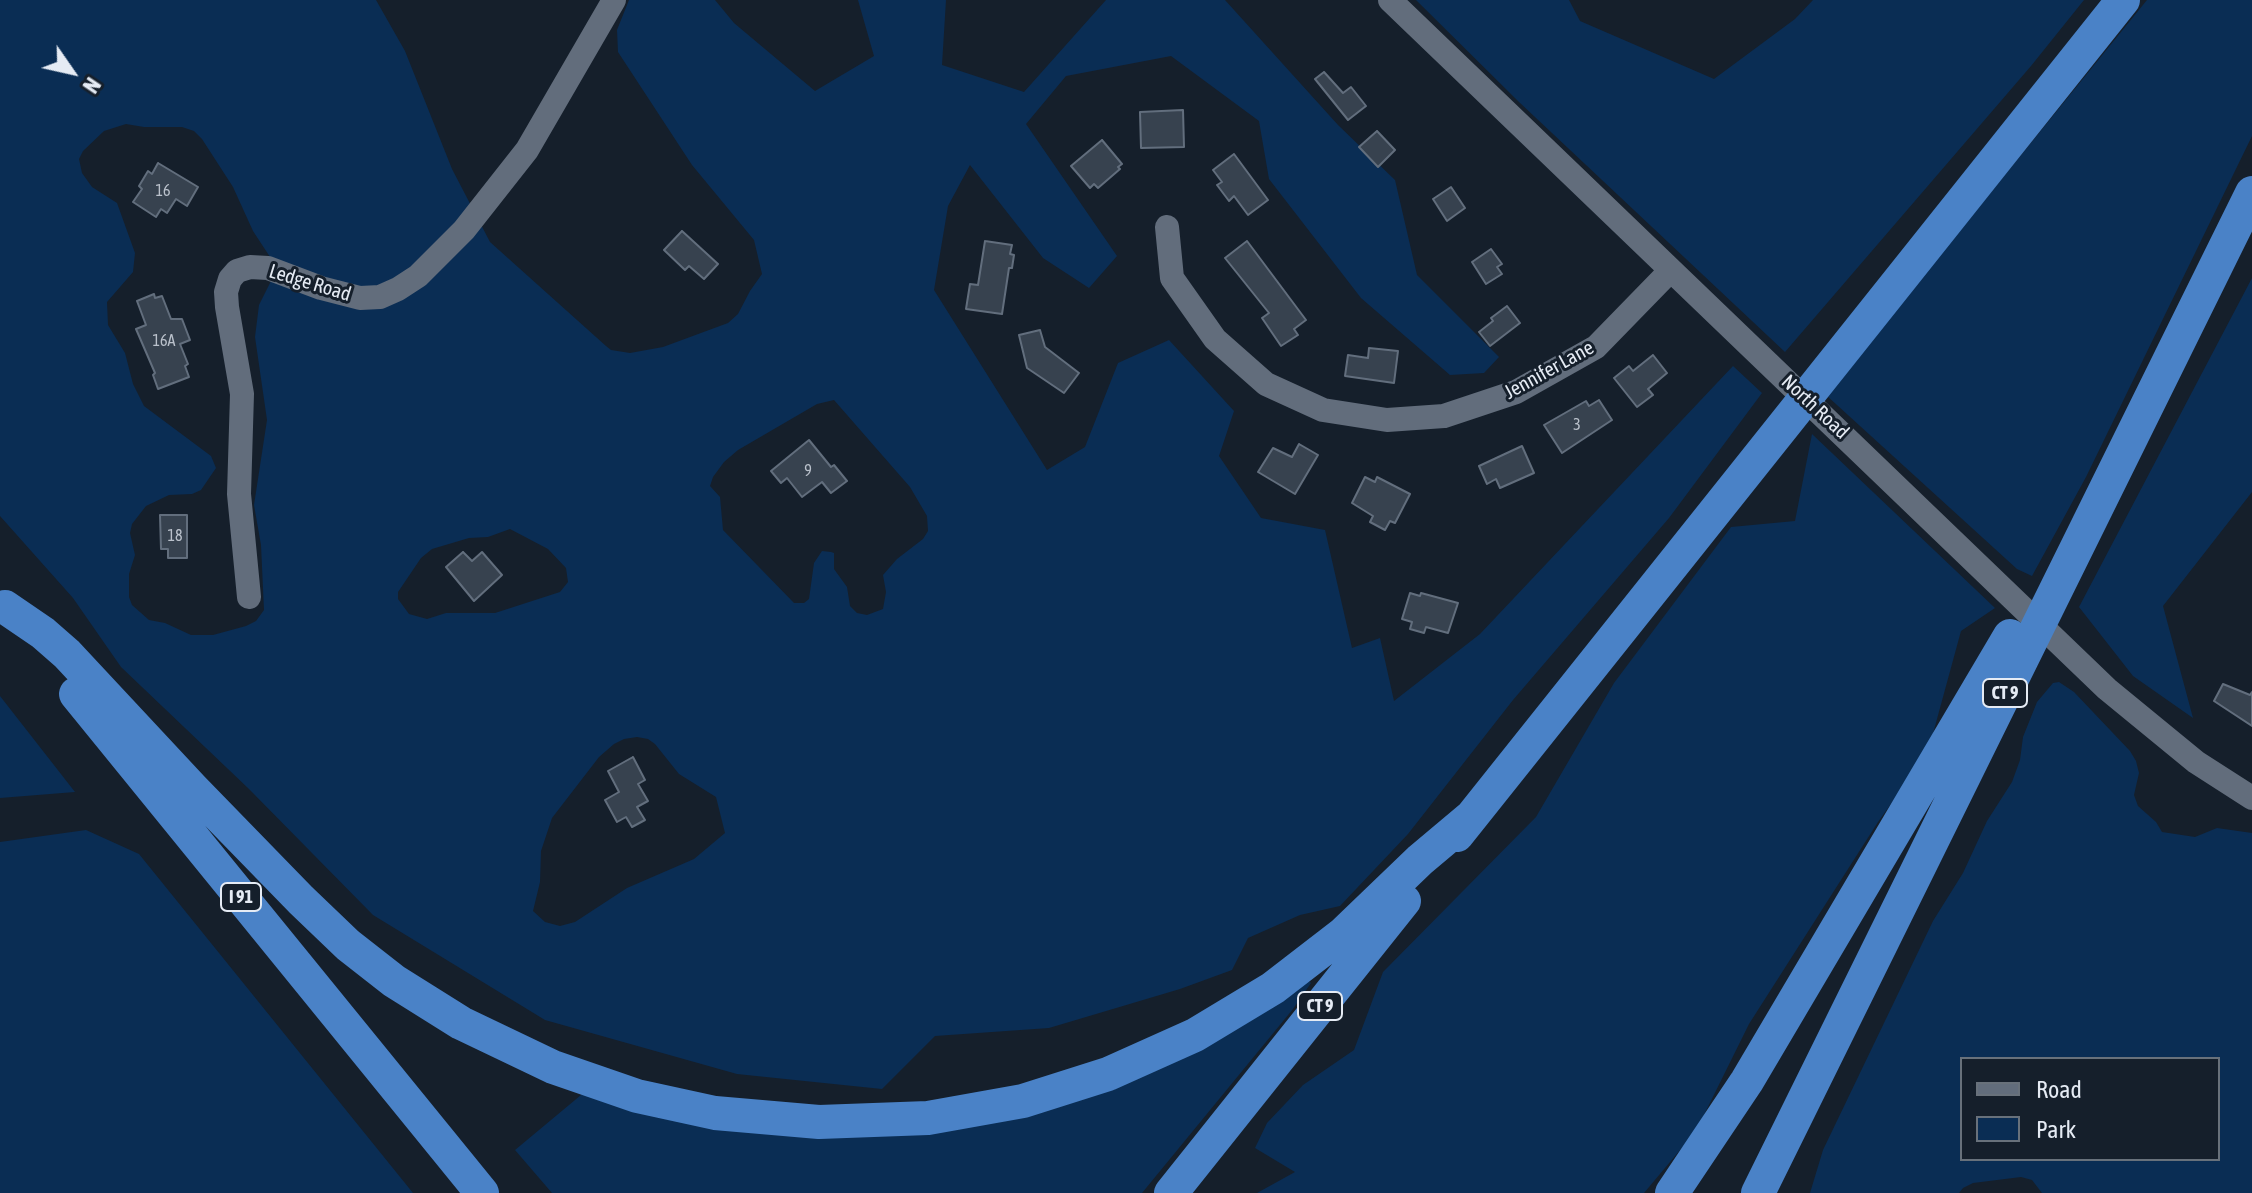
<!DOCTYPE html>
<html>
<head>
<meta charset="utf-8">
<style>
	body { margin:0 }
	#map { position:relative; width:2252px; height:1193px; overflow:hidden; background:#151f2b; font-family:"Asap Condensed",sans-serif }
	canvas { display:block }
	.legend { position:absolute; left:1960px; top:1057px; width:260px; height:104px; box-sizing:border-box; background:#151f2b; border:2px solid #68717b; margin:0; padding:10px 14px; list-style:none; font-size:24px; color:#e5ebf4 }
	.legend li { display:flex; align-items:center; gap:16px; height:40px }
	.legend b { width:40px; border:2px solid #68717b }
	.north { position:absolute; left:32px; top:32px; width:80px; height:80px; -webkit-text-stroke:6px #151f2b; paint-order:stroke; rotate:124deg; font-size:22px; font-weight:700; line-height:32px; text-align:center; color:#e5ebf4 }
	.north::after { content:''; display:block; margin:auto; width:28px; height:36px; background:#e5ebf4; clip-path:polygon(50% 0,100% 100%,50% 72%,0 100%) }
</style>
</head>
<body>
<div id="map">
<canvas width="2252" height="1193"></canvas>
<ul class="legend">
<li><b style="height:10px;background:#626d7c"></b>Road</li>
<li><b style="height:22px;background:#0a2d54"></b>Park</li>
</ul>
<div class="north">N</div>
</div>
<script>
const context = document.querySelector('canvas').getContext('2d');
context.lineJoin = 'round';
function fillPath(path, color) { context.fillStyle = color; context.fill(path, 'evenodd'); }
const toPath = rows => new Path2D(rows.map(r => 'M' + r).join(''));
function trace(path, color, width, dash) { context.strokeStyle = color; context.lineWidth = width; context.lineCap = dash ? 'butt' : 'round'; context.setLineDash(dash || []); context.stroke(path); }
function label(font, color, halo, rows, align = 'center') {
  context.font = font + ' "Asap Condensed",sans-serif'; context.lineWidth = 6; context.setLineDash([]); context.textBaseline = 'middle'; context.strokeStyle = halo; context.fillStyle = color; for (const [text, x, y, turn = 0] of rows) {
    context.save(); context.translate(x, y); context.rotate((+turn || 0) * Math.PI / 180); context.textAlign = isNaN(turn) ? turn : align; if (halo) context.strokeText(text, 0, 0); context.fillText(text, 0, 0); context.restore();
  }
}
fillPath(toPath([
	[0,0,376,0,405,51,452,169,490,242,606,346,611,350,630,353,663,347,728,323,738,314,750,291,762,274,754,240,692,165,618,52,617,30,629,0,715,0,734,23,815,91,874,56,858,0,946,0,942,65,1024,92,1106,0,1225,0,1338,125,1395,180,1417,275,1499,357,1484,373,1450,375,1361,298,1269,179,1259,121,1171,56,1066,76,1026,124,1117,256,1089,288,1043,258,970,165,948,206,934,290,1047,470,1085,447,1118,363,1169,340,1234,411,1219,456,1261,518,1325,530,1352,648,1380,638,1394,701,1480,634,1733,366,1762,393,1669,518,1513,700,1408,834,1340,906,1300,915,1248,938,1232,970,1180,989,1049,1028,935,1036,882,1089,737,1074,545,1020,373,915,249,789,121,667,73,598,0,516],
	[126,124,144,127,182,127,194,131,202,139,233,187,253,231,272,260,271,281,259,305,255,337,267,420,254,505,261,545,264,610,256,621,246,626,213,635,191,635,165,623,149,620,132,605,129,597,129,574,135,555,130,533,132,524,146,506,169,495,192,494,201,490,216,468,211,456,144,406,133,384,125,353,108,325,107,302,133,272,135,253,117,203,92,187,82,173,79,159,83,151,104,131],
	[834,400,910,487,927,516,928,531,923,539,897,559,883,575,886,592,883,609,867,615,857,613,850,606,847,587,834,569,834,553,831,552,822,551,814,563,809,599,804,603,794,603,723,530,720,497,710,486,713,477,724,462,738,450,817,404],
	[510,529,548,549,566,568,568,582,560,592,495,613,446,613,427,619,409,614,398,599,398,592,421,558,432,549,469,538,488,537],
	[637,737,648,739,655,744,679,774,716,797,725,833,694,859,627,888,575,922,560,926,545,922,533,911,540,882,541,851,552,818,599,757,614,744,624,739],
	[1416,0,1569,0,1580,21,1714,79,1795,19,1813,0,2084,0,2031,66,1785,352,1519,102],
	[2147,0,2252,0,2252,136,2086,477,2032,576,2017,569,1826,395],
	[2252,278,2252,492,2163,606,2193,718,2133,676,2079,607],
	[1812,434,1995,608,1961,631,1928,752,1878,822,1749,1024,1696,1131,1644,1193,1257,1193,1295,1172,1255,1148,1267,1123,1303,1085,1354,1050,1383,972,1536,817,1614,683,1731,527,1795,521],
	[2059,682,2074,692,2130,751,2136,761,2139,773,2134,795,2138,806,2156,822,2162,832,2195,837,2217,828,2252,833,2252,1193,2042,1193,2032,1180,2021,1177,1973,1183,1963,1188,1959,1193,1810,1193,1823,1150,1933,921,1963,873,1987,821,2012,782,2020,760,2023,737,2037,702,2053,683],
	[1962,1059,2218,1059,2218,1159,1962,1159],
	[0,696,75,792,0,798],
	[86,830,139,854,413,1193,0,1193,0,842],
	[1305,977,1311,983,1293,1009,1142,1193,552,1193,515,1150,587,1090,991,1121]
]), '#0a2d54');
const building = toPath([
	[1324,72,1343,93,1351,87,1366,106,1348,120,1315,79,1324,72],
	[1183,110,1184,147,1141,148,1140,112,1183,110],
	[1377,131,1395,150,1378,167,1359,147,1377,131],
	[1102,140,1122,164,1118,167,1120,169,1098,188,1094,184,1090,188,1071,166,1102,140],
	[1234,154,1268,200,1248,215,1234,196,1229,201,1217,185,1222,182,1213,170,1234,154],
	[158,163,198,187,187,206,176,199,167,213,161,209,156,217,133,202,142,189,139,186,148,171,152,174,158,163],
	[1451,187,1465,208,1447,221,1433,199,1451,187],
	[682,231,718,264,704,279,689,266,685,270,664,250,682,231],
	[985,241,1012,245,1010,254,1014,255,1012,268,1009,268,1002,314,966,309,970,284,978,285,985,241],
	[1247,241,1306,320,1294,329,1298,335,1281,346,1262,318,1269,313,1225,258,1247,241],
	[1491,249,1502,264,1497,267,1502,274,1486,284,1472,262,1491,249],
	[154,294,155,298,162,296,171,319,182,319,190,340,180,344,188,364,185,366,189,377,158,389,153,375,155,373,136,329,146,325,137,301,154,294],
	[1507,306,1520,323,1490,346,1479,332,1493,321,1491,318,1507,306],
	[1040,330,1045,347,1079,373,1064,393,1027,368,1019,335,1040,330],
	[1369,348,1398,351,1394,383,1345,376,1348,355,1368,358,1369,348],
	[1653,355,1667,373,1648,389,1653,395,1637,407,1614,378,1629,366,1633,371,1653,355],
	[1599,400,1612,420,1562,453,1544,425,1586,401,1589,406,1599,400],
	[809,440,831,467,834,465,847,481,831,493,822,482,802,497,787,478,781,483,771,471,809,440],
	[1299,444,1318,455,1295,494,1258,472,1273,448,1292,457,1299,444],
	[1522,446,1534,473,1500,488,1496,479,1487,484,1479,466,1522,446],
	[1365,477,1375,482,1377,477,1410,494,1395,523,1390,521,1385,530,1370,522,1373,516,1352,503,1365,477],
	[160,515,187,515,187,558,168,558,168,549,161,549,160,515],
	[463,552,472,561,482,552,502,575,474,601,446,567,463,552],
	[1410,593,1420,596,1421,593,1458,603,1448,633,1426,627,1424,633,1410,629,1412,622,1402,619,1410,593],
	[2223,684,2250,695,2252,692,2252,726,2214,701,2223,684],
	[633,757,645,780,638,784,648,801,637,807,645,820,632,827,626,817,617,822,605,800,619,792,608,771,633,757]
]);
fillPath(building, '#37424f');
trace(building, '#626e7d', 2);
trace(toPath([
	[1390,0,2107,689,2196,762,2252,798],
	[1167,227,1172,278,1215,339,1266,384,1323,410,1387,420,1444,416,1516,392,1596,347,1670,271],
	[249,597,239,494,242,394,227,307,226,292,230,279,237,271,250,267,268,268,321,288,360,298,380,297,398,289,418,276,464,230,527,150,614,0]
]), '#626d7c', 24);
trace(toPath([
	[5,607,43,633,67,654,192,788,301,900,348,945,394,981,461,1023,553,1067,637,1096,715,1113,819,1122,928,1118,1023,1101,1108,1074,1195,1035,1273,988,1343,934,1420,860,1470,818],
	[76,694,482,1193],
	[1457,835,2123,0],
	[1171,1193,1404,901],
	[1672,1193,1747,1081,2010,636],
	[1758,1193,2252,193]
]), '#4a82c7', 34);
label('16px', '#bac1cb', null, [
	["16",163,191],
	["16A",164,341],
	["3",1577,425],
	["9",808,471],
	["18",175,536]
]);
for (const [x, y, w] of [
	[2005,693,44],
	[241,897,40],
	[1320,1006,44]
]) { const box = new Path2D(); box.roundRect(x - w / 2, y - 14, w, 28, 6); context.fillStyle = '#151f2b'; context.fill(box); trace(box, '#e5ebf4', 2); }
label('bold 18px', '#e5ebf4', null, [
	["CT 9",2005,693],
	["I 91",241,897],
	["CT 9",1320,1006]
]);
label('20px', '#e5ebf4', '#151f2b', [
	["Ledge Road",310,283,17],
	["Jennifer Lane",1549,370,-29],
	["North Road",1815,407,43]
]);
</script>
</body>
</html>
